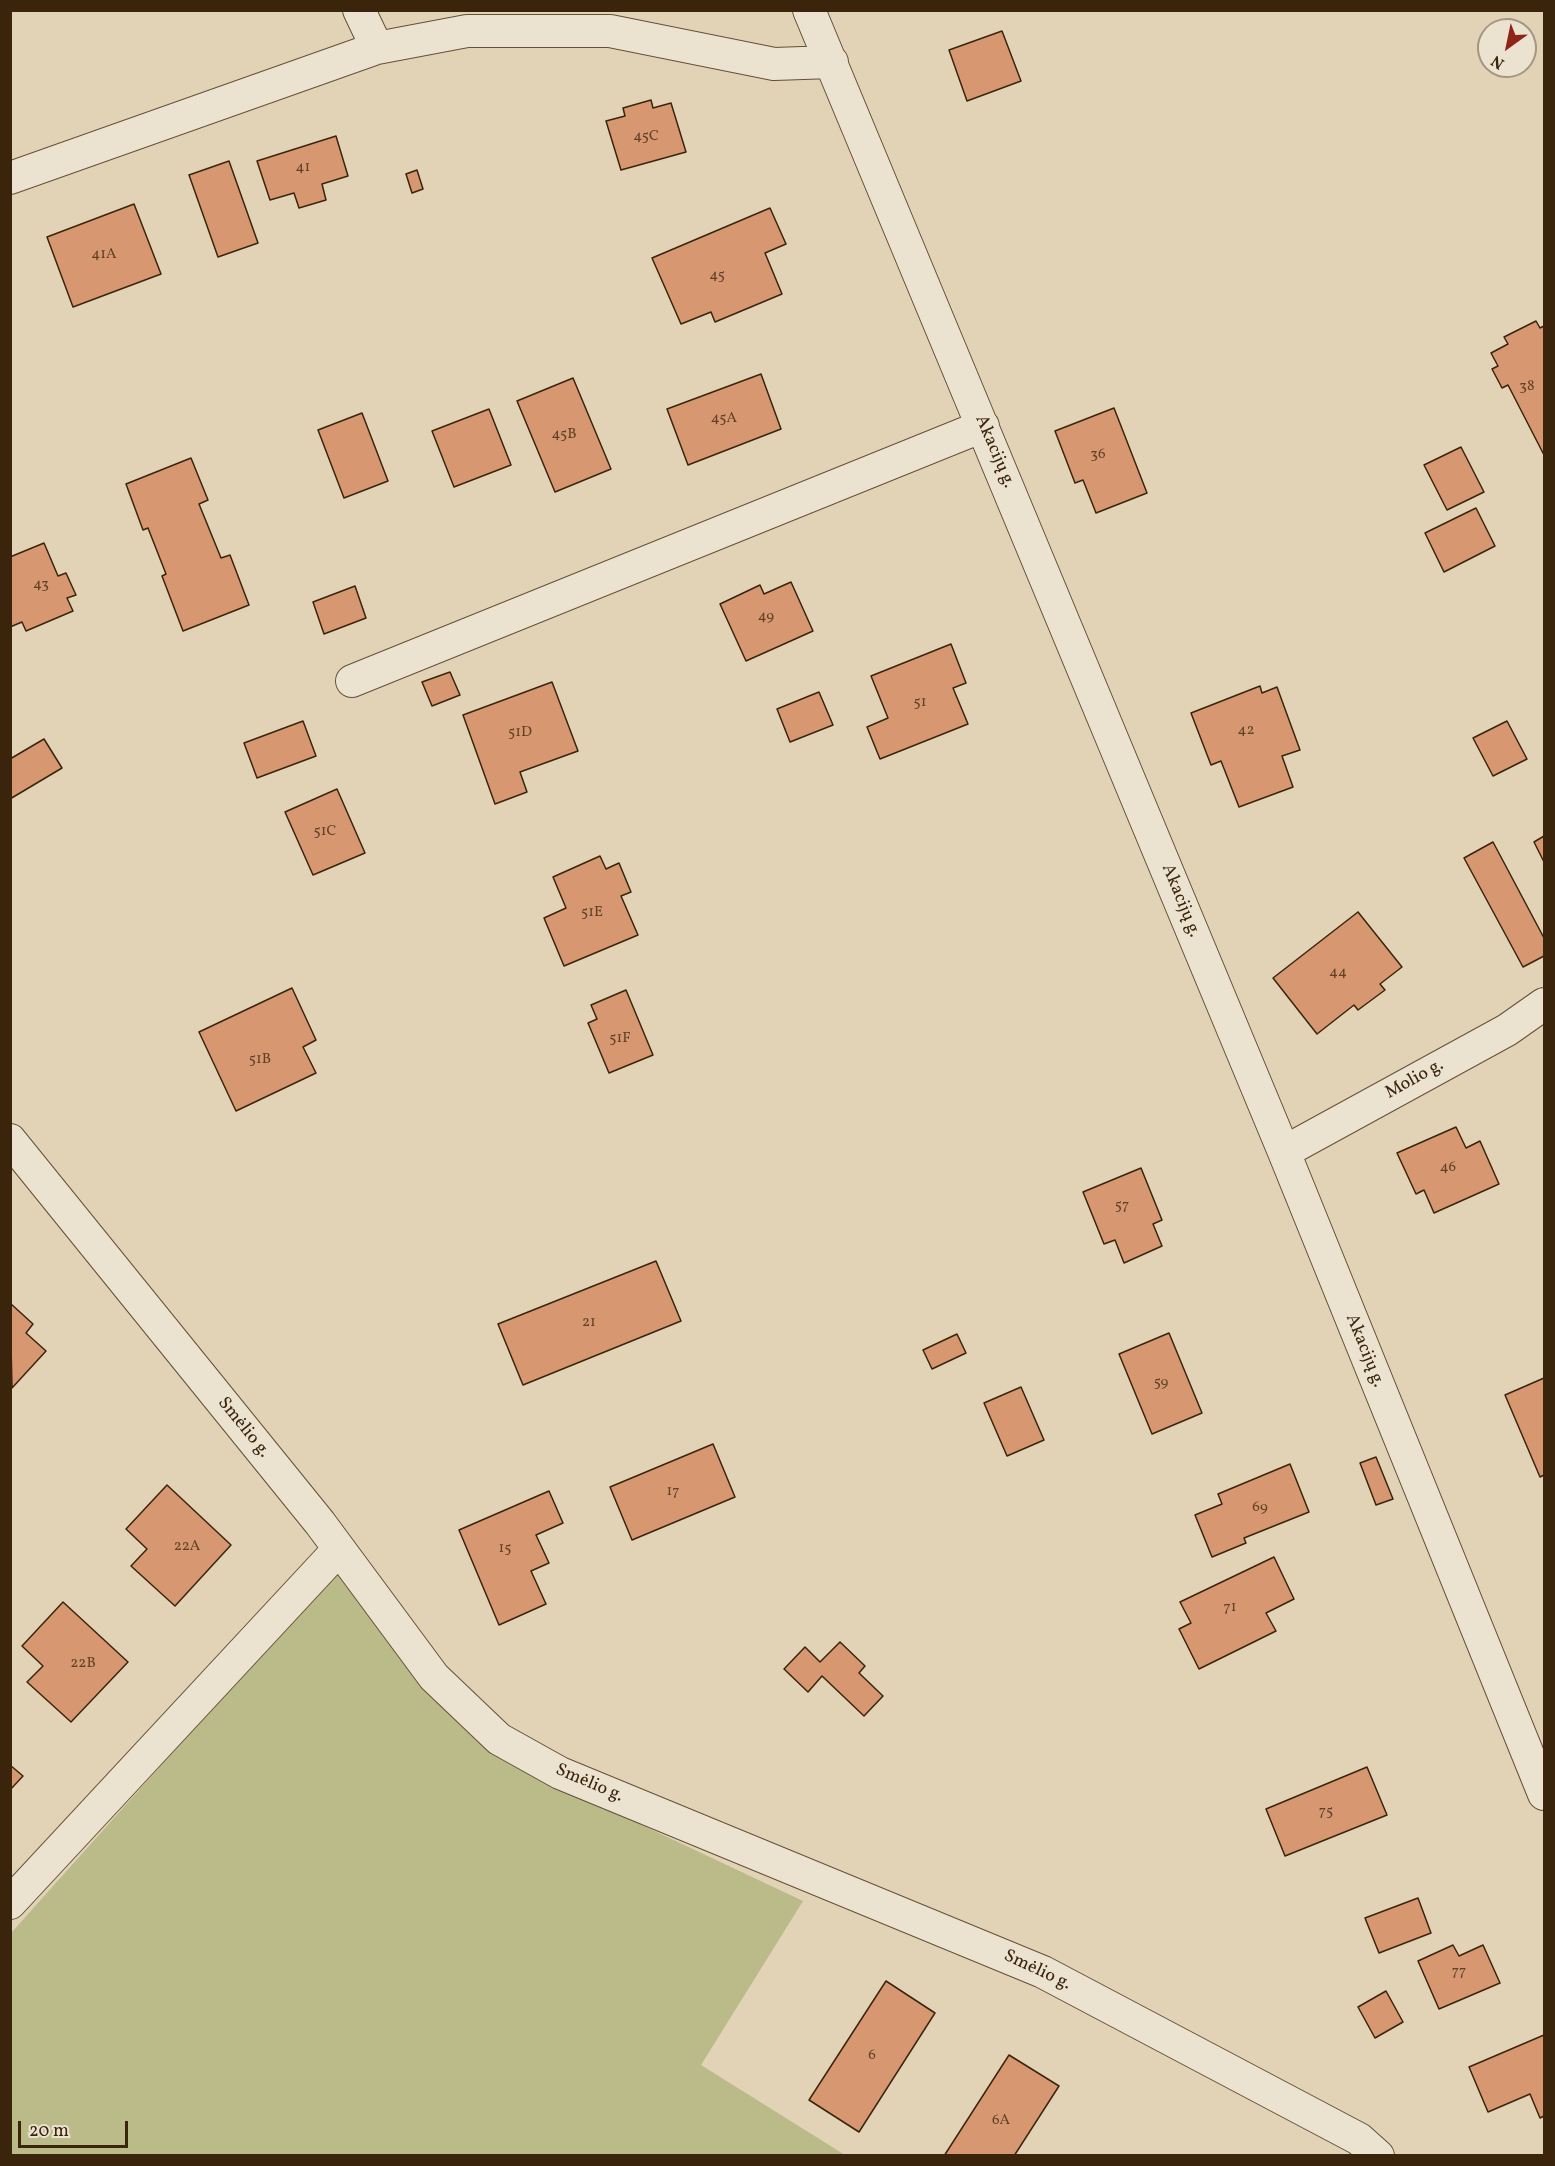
<!DOCTYPE html>
<html>
<head>
<meta charset="utf-8">
<style>
	body { margin:0 }
	#map { position:relative; width:1555px; height:2166px; overflow:hidden; background:#e2d3b7; font-family:Vollkorn,serif }
	canvas { display:block }
	.frame { position:absolute; inset:0; border:12px solid #3a250c; pointer-events:none }
	.north { position:absolute; left:1477px; top:18px; width:60px; height:60px; box-sizing:border-box; background:#ece2d0; border:2px solid #a59682; border-radius:50%; rotate:213deg; font-size:16px; font-weight:700; line-height:24px; text-align:center; color:#3a250c }
	.north::after { content:''; display:block; margin:auto; width:21px; height:27px; background:#8f2418; clip-path:polygon(50% 0,100% 100%,50% 72%,0 100%) }
	.scale { position:absolute; left:18px; top:2121px; width:110px; height:27px; box-sizing:border-box; border:3px solid #3a250c; border-top:0; padding-left:8px; font-size:18px; line-height:21px; white-space:nowrap; color:#3a250c; -webkit-text-stroke:4px #ece2d0; paint-order:stroke }
</style>
</head>
<body>
<div id="map">
<canvas width="1555" height="2166"></canvas>
<div class="frame"></div>
<div class="north">N</div>
<div class="scale">20 m</div>
</div>
<script>
const context = document.querySelector('canvas').getContext('2d');
context.lineJoin = 'round';
function fillPath(path, color) { context.fillStyle = color; context.fill(path, 'evenodd'); }
const toPath = rows => new Path2D(rows.map(r => 'M' + r).join(''));
function trace(path, color, width, dash) { context.strokeStyle = color; context.lineWidth = width; context.lineCap = dash ? 'butt' : 'round'; context.setLineDash(dash || []); context.stroke(path); }
function label(font, color, halo, rows, align = 'center') {
  context.font = font + ' Vollkorn,serif'; context.lineWidth = 6; context.setLineDash([]); context.textBaseline = 'middle'; context.strokeStyle = halo; context.fillStyle = color; for (const [text, x, y, turn = 0] of rows) {
    context.save(); context.translate(x, y); context.rotate((+turn || 0) * Math.PI / 180); context.textAlign = isNaN(turn) ? turn : align; if (halo) context.strokeText(text, 0, 0); context.fillText(text, 0, 0); context.restore();
  }
}
fillPath(toPath([
	[337,1569,462,1725,486,1749,519,1767,803,1901,701,2065,845,2155,11,2156,11,1933]
]), '#bbba89');
const building = toPath([
	[1002,31,1021,81,967,101,949,50,1002,31],
	[651,100,653,108,671,103,686,152,621,170,606,121,625,116,623,108,651,100],
	[336,136,348,176,322,184,326,200,299,208,294,193,270,200,257,161,336,136],
	[229,161,258,243,218,257,189,175,229,161],
	[417,170,423,189,412,193,406,174,417,170],
	[134,204,161,274,73,307,47,237,134,204],
	[770,208,786,244,765,253,782,294,715,322,711,312,681,324,652,258,770,208],
	[1536,321,1540,328,1544,326,1544,455,1508,385,1502,388,1492,369,1498,366,1491,353,1508,344,1504,337,1536,321],
	[761,374,781,429,688,465,667,409,761,374],
	[573,378,611,469,555,492,517,401,573,378],
	[1114,408,1147,493,1096,513,1083,480,1075,483,1055,431,1114,408],
	[489,409,511,465,454,487,432,431,489,409],
	[362,413,388,481,344,498,318,430,362,413],
	[1461,447,1484,492,1447,510,1424,465,1461,447],
	[191,458,208,500,199,504,221,558,230,555,249,605,183,631,162,576,166,574,148,528,143,530,126,484,191,458],
	[1476,508,1495,546,1444,572,1425,533,1476,508],
	[44,543,58,576,66,573,76,595,67,598,73,611,26,631,22,622,10,627,10,557,44,543],
	[791,582,813,631,746,661,720,604,760,585,764,594,791,582],
	[355,586,366,618,324,634,313,602,355,586],
	[951,644,966,683,953,688,968,724,880,759,867,727,888,718,871,676,951,644],
	[450,672,460,695,432,706,422,682,450,672],
	[552,682,578,751,520,772,527,792,495,804,463,715,552,682],
	[1260,686,1262,693,1277,687,1300,750,1282,756,1293,787,1239,807,1221,761,1211,765,1191,713,1260,686],
	[819,692,833,725,790,742,777,709,819,692],
	[303,721,316,756,257,778,244,743,303,721],
	[1507,721,1527,759,1493,776,1473,738,1507,721],
	[44,739,62,768,10,799,10,759,44,739],
	[337,789,365,853,313,875,285,812,337,789],
	[1544,836,1544,862,1534,842,1544,836],
	[1493,842,1544,938,1544,956,1523,967,1464,858,1493,842],
	[600,856,606,869,619,863,631,892,621,896,638,935,564,966,544,918,566,908,553,877,600,856],
	[1358,912,1402,967,1380,984,1385,990,1358,1010,1354,1005,1317,1034,1273,978,1358,912],
	[292,988,316,1040,303,1047,316,1073,236,1111,199,1032,292,988],
	[626,990,653,1055,609,1073,588,1023,597,1019,591,1005,626,990],
	[1456,1127,1466,1148,1480,1141,1499,1184,1434,1213,1424,1190,1416,1194,1397,1153,1456,1127],
	[1141,1168,1162,1220,1153,1224,1162,1246,1124,1263,1115,1240,1104,1244,1083,1192,1141,1168],
	[656,1261,681,1321,523,1385,498,1324,656,1261],
	[10,1303,33,1324,26,1333,46,1351,12,1388,10,1303],
	[1169,1333,1202,1413,1152,1434,1119,1354,1169,1333],
	[957,1334,966,1353,932,1369,923,1350,957,1334],
	[1544,1378,1544,1475,1540,1477,1505,1395,1544,1378],
	[1021,1387,1044,1440,1007,1456,984,1403,1021,1387],
	[713,1444,735,1497,632,1540,610,1487,713,1444],
	[1376,1457,1393,1499,1376,1505,1360,1463,1376,1457],
	[1290,1464,1309,1512,1244,1538,1246,1543,1212,1557,1195,1515,1222,1504,1218,1494,1290,1464],
	[167,1485,231,1545,175,1606,131,1566,147,1549,126,1529,167,1485],
	[549,1491,563,1523,536,1535,549,1563,531,1571,546,1604,499,1625,459,1530,549,1491],
	[1274,1557,1294,1599,1266,1613,1276,1631,1199,1669,1179,1629,1191,1623,1180,1602,1274,1557],
	[63,1602,128,1662,71,1722,27,1682,43,1666,22,1646,63,1602],
	[840,1642,865,1666,859,1673,883,1696,864,1716,822,1676,808,1692,784,1669,805,1647,820,1662,840,1642],
	[10,1765,23,1776,10,1790,10,1765],
	[1367,1767,1387,1815,1285,1856,1266,1809,1367,1767],
	[1418,1898,1431,1933,1379,1953,1365,1918,1418,1898],
	[1453,1945,1459,1956,1483,1945,1500,1983,1439,2009,1418,1961,1453,1945],
	[886,1981,935,2013,859,2132,809,2100,886,1981],
	[1386,1991,1403,2022,1375,2038,1358,2007,1386,1991],
	[1544,2035,1544,2116,1540,2118,1530,2094,1488,2112,1469,2067,1544,2035],
	[1009,2055,1059,2086,1014,2156,944,2156,1009,2055]
]);
fillPath(building, '#d69771');
trace(building, '#3a250c', 1.5);
const minor = toPath([
	[359,10,377,48],
	[809,10,1284,1152,1544,1794],
	[10,178,377,48,467,31,610,31,774,64,832,62],
	[352,681,983,426],
	[10,1140,320,1523,434,1677,499,1739,560,1773,1043,1972,1359,2139,1378,2156],
	[1284,1152,1507,1030,1544,1004],
	[10,1903,339,1549]
]);
trace(minor, '#645037', 34);
trace(minor, '#ece2d0', 32);
label('15px', '#614225', null, [
	["45C",646,137],
	["41",303,168],
	["41A",104,255],
	["45",717,276],
	["38",1527,387],
	["45A",724,419],
	["45B",564,435],
	["36",1098,455],
	["43",41,585],
	["49",766,617],
	["51",920,703],
	["42",1246,731],
	["51D",520,733],
	["51C",325,832],
	["51E",592,913],
	["44",1338,973],
	["51F",620,1039],
	["51B",260,1060],
	["46",1448,1168],
	["57",1122,1206],
	["21",589,1323],
	["59",1161,1383],
	["17",673,1492],
	["69",1260,1508],
	["22A",187,1547],
	["15",505,1549],
	["71",1230,1608],
	["22B",83,1664],
	["75",1326,1812],
	["77",1459,1972],
	["6",872,2056],
	["6A",1001,2121]
]);
label('18px', '#3a250c', '#ece2d0', [
	["Akacijų g.",994,452,67],
	["Akacijų g.",1180,901,68],
	["Molio g.",1415,1080,-29],
	["Akacijų g.",1364,1351,68],
	["Smėlio g.",243,1428,51],
	["Smėlio g.",589,1784,23],
	["Smėlio g.",1037,1971,25]
]);
</script>
</body>
</html>
